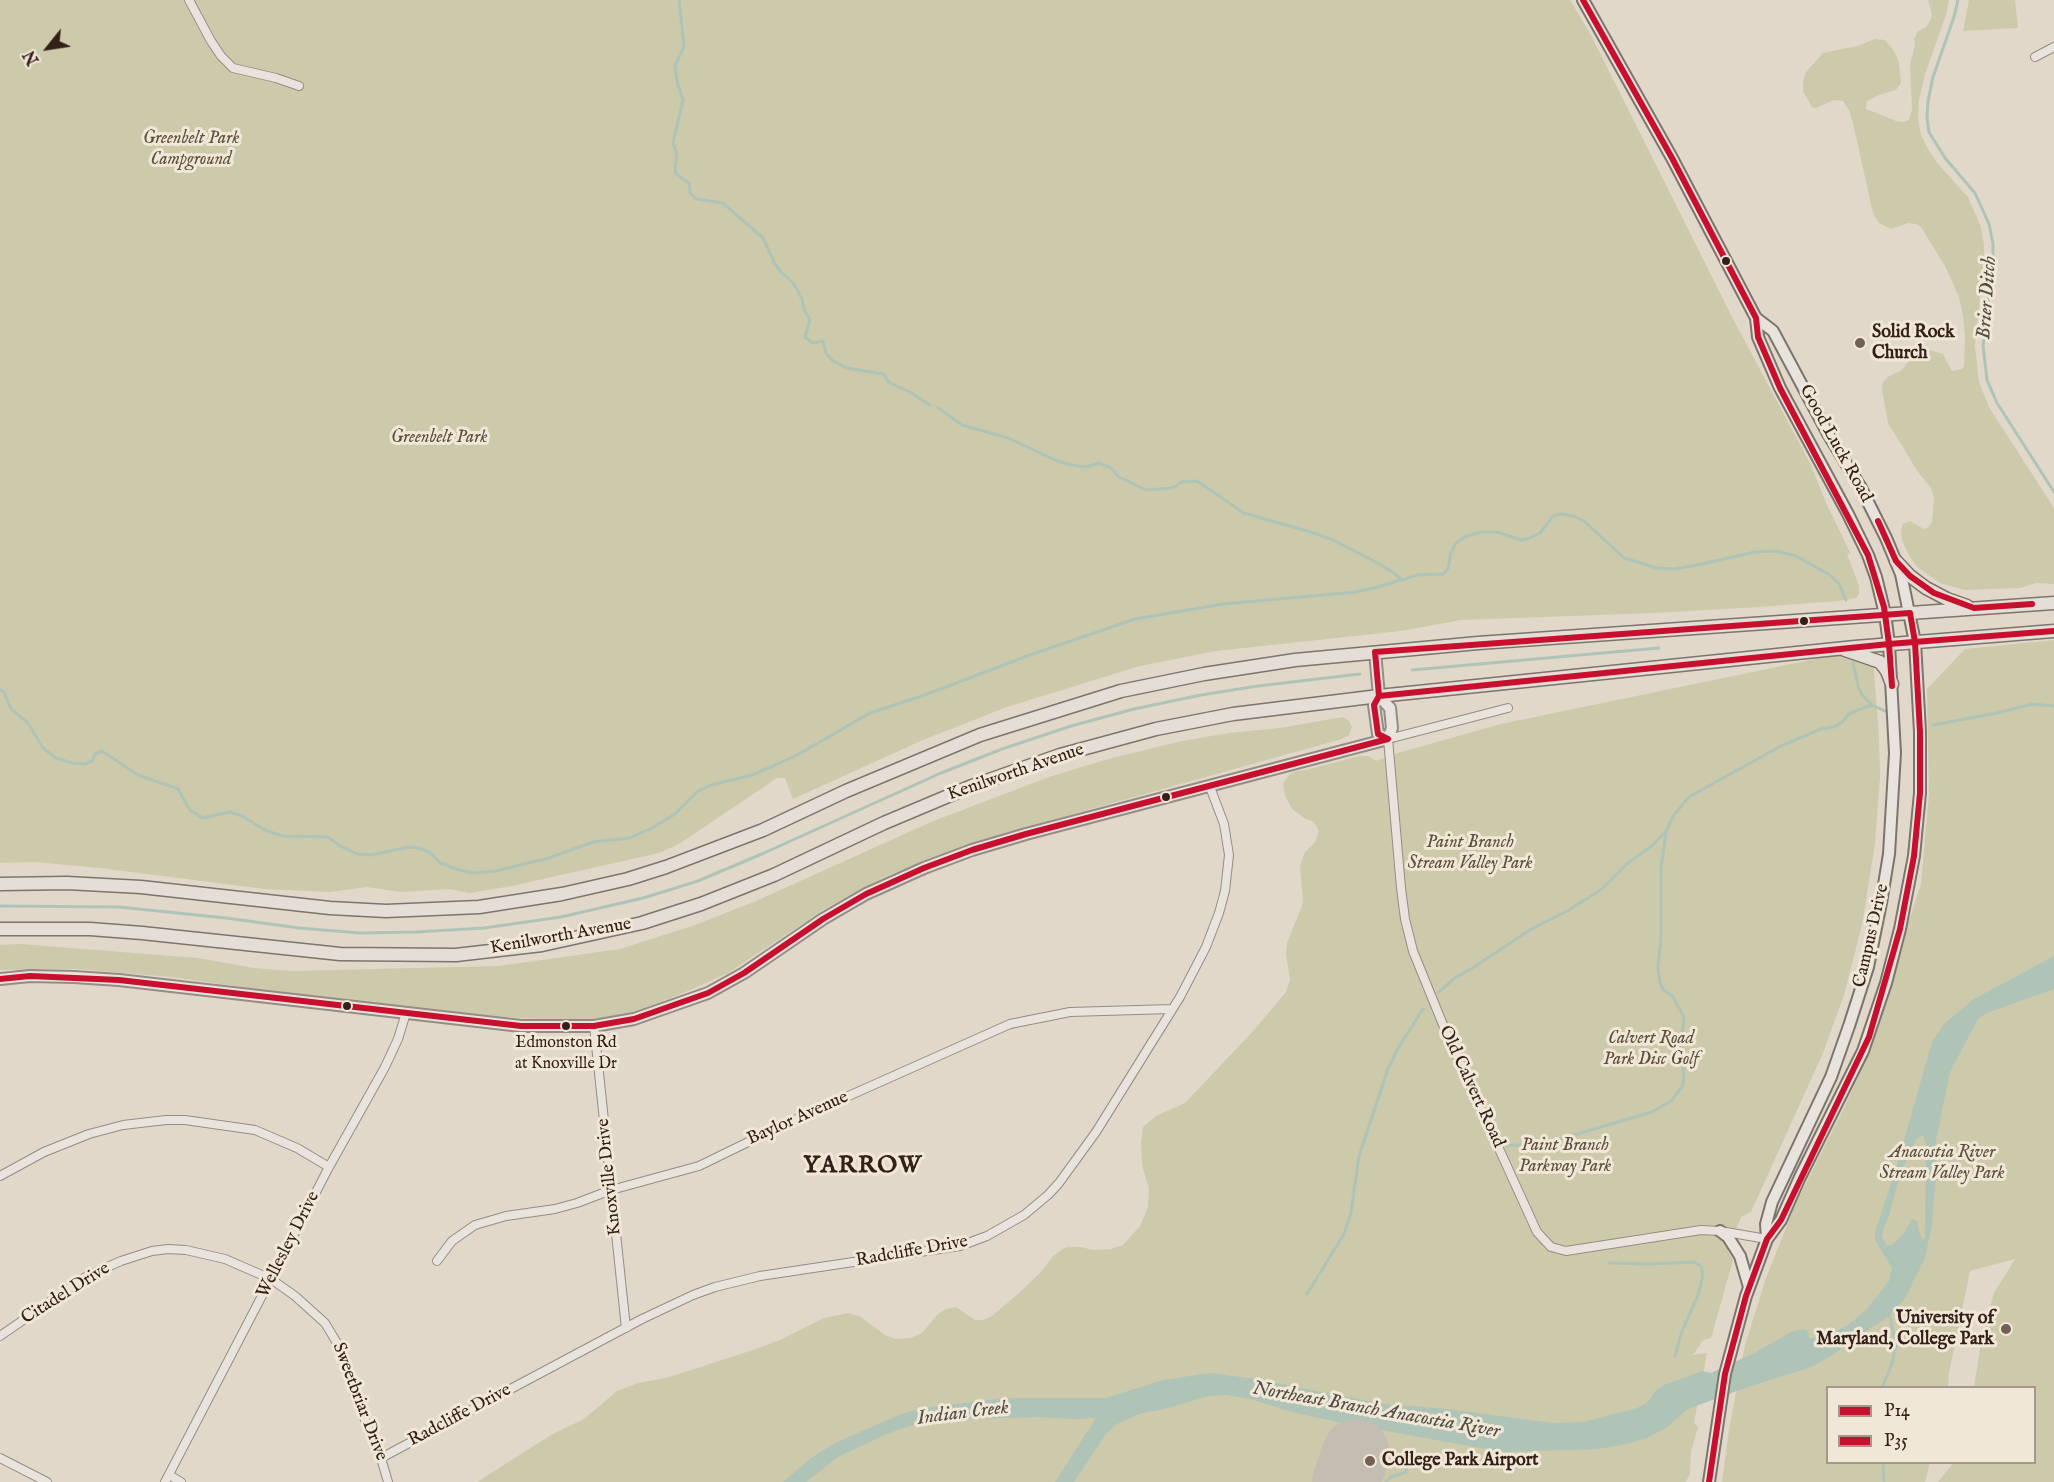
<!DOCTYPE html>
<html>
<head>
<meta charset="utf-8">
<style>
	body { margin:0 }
	#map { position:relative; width:2054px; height:1482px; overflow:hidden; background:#e1d8ca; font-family:"IM FELL English",serif }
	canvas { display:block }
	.legend { position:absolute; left:1826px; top:1386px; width:210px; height:78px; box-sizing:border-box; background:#f1e7d7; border:2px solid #a5978b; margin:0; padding:8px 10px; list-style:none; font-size:18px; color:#332018 }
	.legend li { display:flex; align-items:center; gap:12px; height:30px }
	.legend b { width:30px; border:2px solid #a5978b }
	.north { position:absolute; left:18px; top:18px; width:60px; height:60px; -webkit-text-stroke:4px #f1e7d7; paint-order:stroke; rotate:240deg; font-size:16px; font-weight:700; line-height:24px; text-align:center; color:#332018 }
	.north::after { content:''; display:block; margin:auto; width:21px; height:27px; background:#332018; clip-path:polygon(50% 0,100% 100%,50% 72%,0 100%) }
</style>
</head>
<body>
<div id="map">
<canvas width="2054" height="1482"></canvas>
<ul class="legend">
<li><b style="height:8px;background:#c8102e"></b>P14</li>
<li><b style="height:8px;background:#c8102e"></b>P35</li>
</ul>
<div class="north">N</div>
</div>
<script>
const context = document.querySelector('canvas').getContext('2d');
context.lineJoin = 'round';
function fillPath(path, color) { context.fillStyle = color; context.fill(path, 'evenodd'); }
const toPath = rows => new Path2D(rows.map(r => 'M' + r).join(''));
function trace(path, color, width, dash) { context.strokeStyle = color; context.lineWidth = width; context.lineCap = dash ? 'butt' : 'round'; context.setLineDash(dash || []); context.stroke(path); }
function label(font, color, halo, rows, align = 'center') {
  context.font = font + ' "IM FELL English",serif'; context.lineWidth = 6; context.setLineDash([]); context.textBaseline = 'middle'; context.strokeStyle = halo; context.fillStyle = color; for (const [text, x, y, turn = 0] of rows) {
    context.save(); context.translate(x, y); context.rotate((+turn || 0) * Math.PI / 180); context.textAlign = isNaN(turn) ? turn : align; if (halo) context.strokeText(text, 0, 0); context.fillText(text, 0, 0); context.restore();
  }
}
fillPath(toPath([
	[0,0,1570,0,1591,35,1731,315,1811,465,1826,503,1851,554,1847,554,1859,586,1859,594,1856,598,1838,601,1759,607,1655,613,1461,620,1401,631,1216,651,1140,666,1007,707,923,740,793,799,785,778,777,778,679,844,659,853,512,886,469,893,449,889,401,892,367,887,330,892,264,889,100,868,35,862,0,863],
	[1928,0,1949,0,1946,15,1925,74,1919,100,1918,118,1921,135,1929,151,1938,164,1968,197,1981,227,1984,245,1984,260,1975,346,1979,382,1989,407,2054,508,2054,584,2036,583,2020,588,1965,590,1940,583,1917,567,1908,554,1902,540,1901,530,1903,524,1910,521,1924,529,1928,528,1932,522,1934,497,1931,488,1918,472,1888,423,1882,390,1883,382,1888,377,1902,370,1914,353,1919,351,1930,350,1943,354,1952,371,1962,369,1964,366,1965,338,1963,315,1959,297,1945,266,1921,227,1916,224,1908,223,1891,229,1879,223,1873,213,1853,123,1849,110,1843,101,1834,100,1816,108,1812,107,1803,91,1803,80,1806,72,1823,53,1857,46,1875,39,1885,40,1894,51,1899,62,1901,83,1896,90,1879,95,1867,101,1866,109,1896,121,1904,122,1909,120,1912,109,1910,65,1915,45,1914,39,1918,31,1926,27,1930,21,1932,15],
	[1969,0,2015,0,2018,28,1963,31],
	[2054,640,2054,1482,1938,1482,1953,1463,2034,1462,2034,1388,1974,1387,1982,1337,1994,1293,2015,1259,1970,1271,1949,1373,1948,1387,1828,1388,1828,1462,1930,1463,1925,1482,1722,1482,1729,1430,1745,1345,1766,1278,1796,1203,1845,1106,1874,1040,1892,985,1905,932,1921,884,1929,794,1927,689,1965,649],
	[1859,650,1873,658,1879,737,1880,777,1875,844,1862,925,1844,995,1823,1053,1751,1212,1741,1217,1728,1251,1733,1260,1711,1338,1703,1340,1693,1355,1707,1353,1694,1423,1698,1427,1691,1451,1690,1473,1686,1482,477,1482,551,1435,584,1419,617,1391,638,1383,666,1378,750,1351,780,1340,824,1318,848,1313,861,1317,885,1335,896,1339,910,1338,922,1333,938,1314,946,1309,956,1307,975,1320,983,1320,992,1316,1020,1292,1040,1273,1053,1256,1066,1247,1081,1247,1093,1250,1111,1249,1123,1245,1140,1226,1148,1207,1149,1189,1142,1165,1141,1143,1143,1127,1156,1116,1185,1103,1254,1030,1286,992,1290,980,1286,954,1287,943,1303,903,1300,866,1305,852,1315,842,1319,831,1314,822,1304,818,1292,809,1285,796,1283,784,1289,775,1296,771,1306,770,1359,756,1368,756,1376,761,1398,753,1501,724],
	[1343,717,1349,721,1352,727,1349,735,1342,739,998,835,934,857,884,877,825,909,728,973,679,995,634,1012,601,1020,572,1021,486,1016,277,992,171,977,76,969,0,970,0,945,20,944,198,958,254,968,292,971,499,966,620,949,695,925,756,901,931,822,1049,777,1108,759,1182,741,1229,733,1280,728]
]), '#cccaaa');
fillPath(toPath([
	[2054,956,2054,989,1987,1013,1978,1019,1950,1072,1935,1145,1936,1175,1932,1224,1925,1258,1906,1297,1890,1315,1831,1356,1811,1367,1745,1388,1688,1409,1666,1428,1647,1438,1623,1445,1597,1449,1502,1452,1342,1423,1292,1412,1250,1399,1226,1395,1209,1396,1165,1409,1142,1413,1117,1424,1106,1434,1074,1482,1055,1482,1096,1418,1075,1419,1037,1417,942,1420,916,1424,889,1433,838,1457,806,1482,783,1482,811,1458,835,1443,901,1414,923,1408,1004,1398,1106,1398,1163,1380,1210,1373,1256,1379,1383,1404,1448,1409,1552,1423,1584,1422,1637,1408,1647,1403,1656,1390,1664,1385,1702,1371,1711,1373,1756,1352,1793,1331,1803,1329,1808,1331,1809,1338,1828,1335,1848,1325,1867,1309,1889,1281,1892,1268,1878,1245,1875,1239,1876,1229,1897,1165,1932,1042,1944,1024,1974,999],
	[1921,1136,1923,1136,1926,1144,1925,1238,1922,1239,1919,1232,1917,1221,1912,1219,1904,1233,1892,1245,1887,1245,1882,1237,1883,1230,1889,1216,1900,1174,1916,1140]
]), '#afc4b6');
trace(toPath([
	[679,0,684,47,675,65,677,82,683,100,673,143,677,154,675,167,676,174,689,183,690,193,696,199,723,203,763,238,775,264,782,273,794,284,802,299,804,309,810,320,805,337,813,343,823,341,826,353,833,361,847,368,883,374,890,383,908,391,930,405],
	[1958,0,1954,17,1933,77,1928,101,1927,118,1929,132,1945,158,1975,193,1989,224,1993,244,1993,260,1983,346,1987,380,1997,403,2054,492],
	[938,408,962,425,1008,438,1055,460,1071,465,1086,467,1099,463,1111,468,1119,477,1146,490,1172,488,1182,482,1197,481,1244,513,1314,533,1333,540,1378,563,1394,573,1402,580],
	[1853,663,1858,686,1862,695,1872,705,1885,711],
	[1412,670,1659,648],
	[0,689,4,692,11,709,28,723,43,748,56,758,72,763,85,764,92,761,95,754,102,751,138,775,178,789,190,810,202,818,230,812,242,816,267,831,283,836,328,837,340,846,357,854,371,855,409,847,419,848,431,853,439,862,456,869,473,873,496,871,549,858,593,842,630,838,652,828,675,814,698,791,711,785,752,775,771,767,799,754,870,713,922,696,1030,655,1135,619,1223,604,1356,592,1378,587,1417,575,1443,574,1448,569,1451,552,1456,543,1467,536,1481,532,1497,532,1521,540,1530,538,1540,533,1553,516,1561,514,1573,516,1584,521,1624,558,1657,568,1674,569,1697,565,1755,552,1776,551,1796,556,1830,575,1839,584,1846,600],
	[1933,725,1997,713,2032,704,2054,706],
	[0,906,119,907,226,918,299,928,360,933,416,932,484,928,561,917,643,898,698,881,764,853,941,773,1002,749,1071,726,1134,709,1201,695,1258,686,1360,674],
	[1439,992,1455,978,1471,969,1533,928,1569,910,1602,889,1628,863,1653,845,1666,831,1674,815,1689,797,1781,746,1821,729,1834,727,1841,723,1850,713,1872,705],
	[1506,1146,1550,1142,1652,1112,1671,1101,1682,1087,1684,1079,1681,1046,1684,1017,1673,997,1663,989,1660,983,1658,968,1661,939,1661,868,1666,832],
	[1609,1263,1651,1264,1693,1262,1701,1266,1703,1276,1698,1295,1682,1331,1675,1356],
	[1307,1294,1344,1234,1351,1213,1359,1156,1388,1069,1398,1048,1423,1009],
	[1882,1388,1892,1363,1896,1346,1889,1312],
	[1883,1462,1884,1482],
	[1386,1482,1391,1477,1406,1472,1407,1453]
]), '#afc4b6', 3);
trace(toPath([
	[1346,1482,1356,1453]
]), '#c4bdb2', 68);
const minor = toPath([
	[189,0,211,41,221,56,233,68,276,78,299,86],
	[2035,57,2054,47],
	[1508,708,1388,739,1401,888,1405,919,1413,951,1448,1037,1537,1232,1551,1247,1566,1251,1701,1230,1720,1231,1767,1239],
	[594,1026,626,1328],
	[0,1176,44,1152,89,1134,123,1125,166,1120,185,1120,255,1130,297,1148,329,1167],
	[437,1261,452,1241,475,1225,506,1216,555,1209,577,1203,611,1190,699,1166,779,1127,1010,1024,1070,1012,1171,1009],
	[0,1336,87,1276,121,1261,152,1251,168,1249,186,1250,225,1259,271,1279,295,1296,325,1323,340,1348,355,1396,381,1458,388,1482],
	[0,1458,47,1482],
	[381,1458,642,1319,693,1295,715,1287,760,1276,960,1246,987,1236,1024,1215,1048,1195,1059,1183,1096,1132,1180,997,1206,947,1219,913,1225,891,1229,855,1224,824,1210,787],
	[169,1475,181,1482],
	[165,1482,329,1167,385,1067,398,1039,406,1013]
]);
const tertiary = toPath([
	[1375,652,1379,696,1374,705,1378,734,1388,739],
	[1379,696,1390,708,1392,728,1388,739],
	[0,979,30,976,74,977,119,980,521,1026,594,1026,634,1019,708,993,744,973,823,919,866,894,924,868,972,850,1026,834,1388,739]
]);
const secondary = toPath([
	[1583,0,1672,158,1756,318,1758,337,1780,388,1848,514,1868,555,1876,577,1885,614,1889,644,1895,753,1889,854,1881,903,1868,967,1849,1026,1831,1077,1772,1202,1766,1224,1767,1239],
	[1720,1231,1728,1237,1740,1256,1749,1287],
	[1709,1482,1725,1374,1746,1296,1767,1239,1781,1220,1800,1177,1863,1051,1886,983,1900,929,1914,856,1920,793,1920,732,1915,642,1901,574,1886,538,1861,488,1827,432,1773,331,1756,318]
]);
const primary = toPath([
	[1896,561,1910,576,1926,588,1947,599,1967,606],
	[1845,650,1880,662,1887,671,1892,684],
	[0,884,67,883,141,887,330,908,386,911,479,907,562,894,628,879,666,867,763,830,846,791,980,735,1121,691,1204,674,1295,660,1478,643,2054,603],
	[0,929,90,929,142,933,340,954,456,955,542,945,642,923,701,904,774,875,884,823,972,786,1060,755,1156,729,1233,714,1379,696,1855,647,2054,631]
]);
trace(minor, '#958d85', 10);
trace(tertiary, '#958d85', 14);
trace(secondary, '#7c756d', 14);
trace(primary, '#7c756d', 15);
trace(minor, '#e8e3dc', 8);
trace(tertiary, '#e8e3dc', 10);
trace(secondary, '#e8e3dc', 10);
trace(primary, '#e4ded6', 12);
trace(toPath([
	[1379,696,1889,644,1892,686],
	[1388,739,1378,734,1374,705,1379,696,1375,652,1910,613,1915,642,1920,732,1920,793,1914,856,1900,929,1869,1037,1781,1220,1767,1239,1746,1296,1725,1374,1709,1482],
	[0,979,30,976,119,980,521,1026,594,1026,634,1019,708,993,744,973,823,919,866,894,924,868,972,850,1026,834,1388,739]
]), '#c8102e', 6);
trace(toPath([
	[1583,0,1672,158,1756,318,1758,337,1780,388,1868,555,1884,607,1889,644,2054,631],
	[1878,521,1896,561,1910,576,1934,593,1974,608,2032,604]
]), '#c8102e', 6);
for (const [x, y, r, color] of [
	[1726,261,5,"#332018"],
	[1860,343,6,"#706056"],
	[1804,621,5,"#332018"],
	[1166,797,5,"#332018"],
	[347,1006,5,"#332018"],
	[566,1026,5,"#332018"],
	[2006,1329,6,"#706056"],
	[1370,1461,6,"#706056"]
]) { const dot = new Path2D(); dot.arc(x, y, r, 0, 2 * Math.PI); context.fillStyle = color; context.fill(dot); trace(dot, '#f1e7d7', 2); }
label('16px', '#332018', '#f1e7d7', [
	["Edmonston Rd",566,1044],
	["at Knoxville Dr",566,1065]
]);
label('italic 18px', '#5c4f3c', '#f1e7d7', [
	["Greenbelt Park",191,139],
	["Campground",191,160],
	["Greenbelt Park",439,438],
	["Paint Branch",1470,843],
	["Stream Valley Park",1470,864],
	["Calvert Road",1651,1039],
	["Park Disc Golf",1651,1060],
	["Paint Branch",1565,1146],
	["Parkway Park",1565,1167],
	["Anacostia River",1942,1153],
	["Stream Valley Park",1942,1174]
]);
label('bold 18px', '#332018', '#f1e7d7', [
	["Solid Rock",1872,333],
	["Church",1872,354],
	["University of",1994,1319,"right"],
	["Maryland, College Park",1994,1340,"right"],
	["College Park Airport",1382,1461]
], 'left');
label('18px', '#332018', '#f1e7d7', [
	["Good Luck Road",1835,444,61],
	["Kenilworth Avenue",1016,773,-19],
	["Campus Drive",1872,936,-77],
	["Kenilworth Avenue",561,937,-10],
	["Old Calvert Road",1471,1087,65],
	["Baylor Avenue",798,1119,-24],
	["Knoxville Drive",610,1177,-96],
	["Wellesley Drive",289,1245,-63],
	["Radcliffe Drive",912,1252,-10],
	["Citadel Drive",66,1294,-32],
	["Sweetbriar Drive",359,1402,69],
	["Radcliffe Drive",460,1416,-28]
]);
label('italic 20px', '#524e45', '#f1e7d7', [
	["Brier Ditch",1988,298,-86],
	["Northeast Branch Anacostia River",1376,1411,10],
	["Indian Creek",963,1414,-7]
]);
context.letterSpacing = '1.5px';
label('bold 24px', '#332018', '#f1e7d7', [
	["YARROW",863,1167]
]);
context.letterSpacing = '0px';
</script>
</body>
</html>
